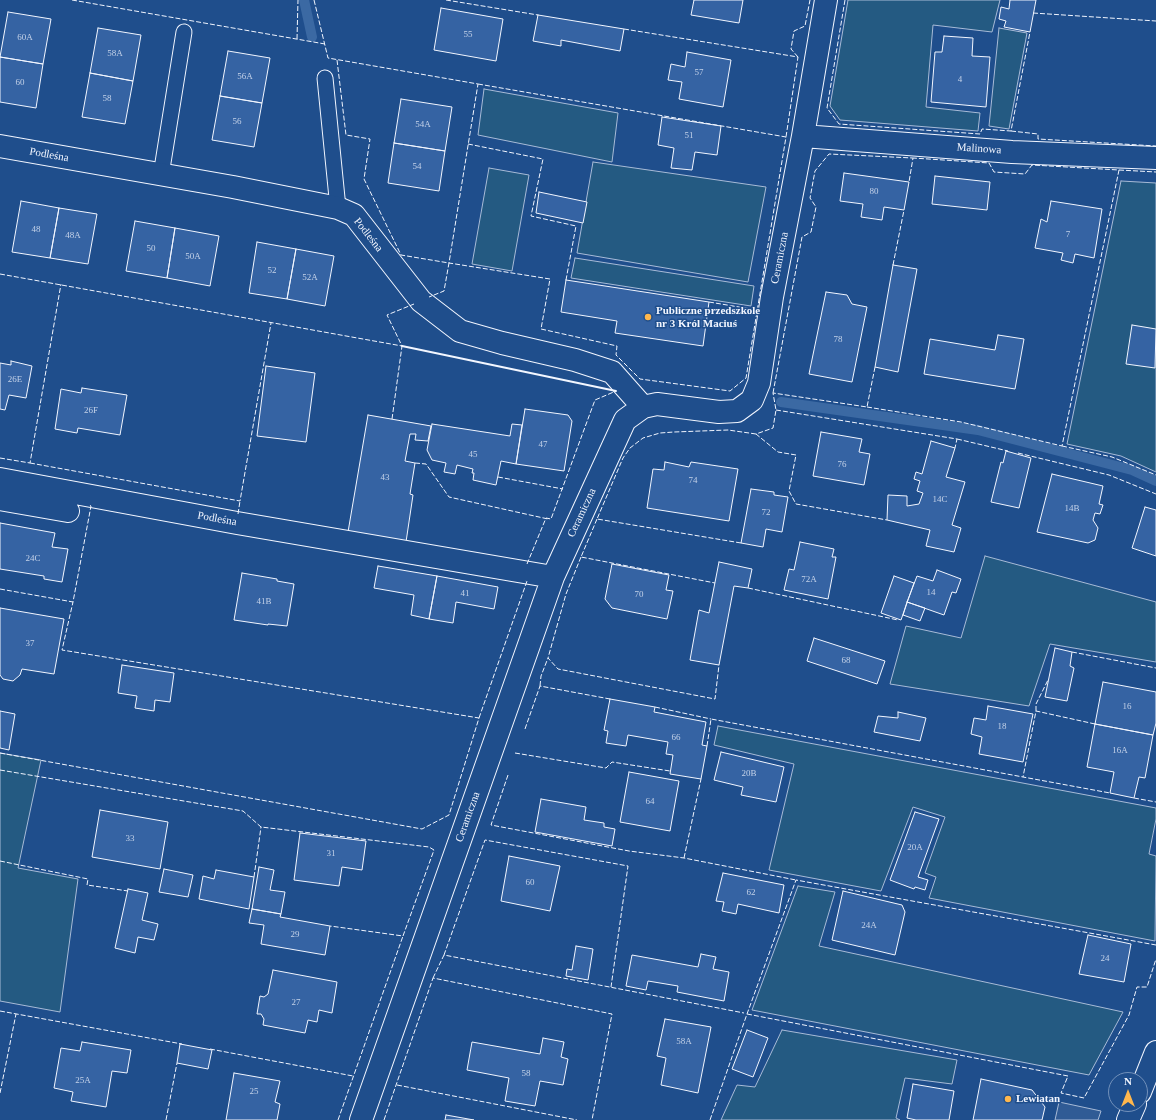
<!DOCTYPE html>
<html>
<head>
<meta charset="utf-8">
<style>
	body { margin:0 }
	#map { position:relative; width:1156px; height:1120px; overflow:hidden; background:#1f4e8c; font-family:Georgia,serif }
	canvas { display:block }
	.north { position:absolute; left:1108px; top:1072px; width:40px; height:40px; box-sizing:border-box; background:#1f4e8c; border:1px solid #7391ba; border-radius:50%; rotate:0deg; font-size:11px; font-weight:700; line-height:16px; text-align:center; color:#f2f6ff }
	.north::after { content:''; display:block; margin:auto; width:14px; height:18px; background:#ffb74d; clip-path:polygon(50% 0,100% 100%,50% 72%,0 100%) }
</style>
</head>
<body>
<div id="map">
<canvas width="1156" height="1120"></canvas>
<div class="north">N</div>
</div>
<script>
const context = document.querySelector('canvas').getContext('2d');
context.lineJoin = 'round';
function fillPath(path, color) { context.fillStyle = color; context.fill(path, 'evenodd'); }
const toPath = rows => new Path2D(rows.map(r => 'M' + r).join(''));
function trace(path, color, width, dash) { context.strokeStyle = color; context.lineWidth = width; context.lineCap = dash ? 'butt' : 'round'; context.setLineDash(dash || []); context.stroke(path); }
function label(font, color, halo, rows, align = 'center') {
  context.font = font + ' Georgia,serif'; context.lineWidth = 3; context.setLineDash([]); context.textBaseline = 'middle'; context.strokeStyle = halo; context.fillStyle = color; for (const [text, x, y, turn = 0] of rows) {
    context.save(); context.translate(x, y); context.rotate((+turn || 0) * Math.PI / 180); context.textAlign = isNaN(turn) ? turn : align; if (halo) context.strokeText(text, 0, 0); context.fillText(text, 0, 0); context.restore();
  }
}
const green = toPath([
	[848,0,1000,0,992,32,933,25,926,107,980,113,978,131,840,120,830,106,848,0],
	[999,28,1027,33,1009,129,989,126,999,28],
	[484,89,618,113,612,162,478,135,484,89],
	[593,162,766,187,748,282,577,253,593,162],
	[489,168,529,175,512,271,472,264,489,168],
	[1121,181,1156,183,1156,472,1121,456,1067,444,1121,181],
	[575,258,754,286,751,306,571,278,575,258],
	[985,556,1156,602,1156,662,1050,644,1029,706,890,684,906,626,961,638,985,556],
	[718,726,1156,808,1156,819,1149,854,1156,856,1155,941,929,898,936,877,925,873,945,817,913,807,881,891,769,870,794,764,714,745,718,726],
	[0,753,41,760,18,868,78,879,60,1012,0,1001,0,753],
	[798,886,835,892,819,946,1123,1012,1089,1075,752,1010,798,886],
	[782,1030,957,1060,952,1084,905,1078,896,1118,900,1120,721,1120,737,1085,755,1087,782,1030]
]);
fillPath(green, '#245a82');
trace(green, '#a8bbd7', 1);
const parking = toPath([
	[1059,1102,1101,1111,1098,1120,1055,1120,1059,1102]
]);
fillPath(parking, '#305b95');
trace(parking, '#a8bbd7', 1);
trace(toPath([
	[304,0,312,37],
	[781,402,978,430,1132,470,1156,481]
]), '#3b69a3', 10);
const building = toPath([
	[694,0,743,0,739,23,691,15,694,0],
	[1010,0,1036,0,1030,32,1004,27,1006,21,999,19,1001,7,1009,9,1010,0],
	[441,8,503,19,496,61,434,50,441,8],
	[8,12,51,19,43,64,0,57,8,12],
	[538,15,624,29,620,51,561,40,561,46,533,41,538,15],
	[98,28,141,35,133,81,90,73,98,28],
	[944,36,973,38,972,56,990,57,986,107,931,102,935,52,942,52,944,36],
	[228,51,270,58,262,103,220,96,228,51],
	[687,52,731,60,723,107,679,99,682,82,668,80,671,64,685,67,687,52],
	[0,57,43,64,36,108,0,102,0,57],
	[90,73,133,81,125,124,82,117,90,73],
	[220,96,262,103,254,147,212,140,220,96],
	[401,99,452,107,445,151,394,143,401,99],
	[662,117,721,126,717,155,695,152,692,170,671,168,674,148,658,145,662,117],
	[394,143,445,151,439,191,388,183,394,143],
	[844,173,909,182,904,210,884,207,882,220,861,217,863,204,840,201,844,173],
	[935,176,990,182,987,210,932,204,935,176],
	[539,192,587,202,583,223,536,213,539,192],
	[21,201,59,208,50,258,12,252,21,201],
	[1051,201,1102,209,1094,258,1075,254,1073,263,1061,260,1063,253,1035,248,1041,219,1047,222,1051,201],
	[59,208,97,214,88,264,50,258,59,208],
	[135,221,175,228,167,278,126,271,135,221],
	[175,228,219,236,210,286,167,278,175,228],
	[257,242,296,249,287,299,249,293,257,242],
	[296,249,334,256,325,306,287,299,296,249],
	[893,265,917,269,898,372,875,367,893,265],
	[566,280,709,302,703,346,615,333,617,321,561,312,566,280],
	[826,292,847,295,852,304,867,307,852,382,809,374,826,292],
	[1132,325,1156,329,1155,368,1126,364,1132,325],
	[998,335,1024,339,1015,389,924,374,930,339,995,350,998,335],
	[11,361,32,366,26,398,9,395,5,410,0,409,0,363,11,365,11,361],
	[266,366,315,373,306,442,257,436,266,366],
	[82,388,127,395,120,435,78,428,77,433,55,429,61,389,81,393,82,388],
	[525,409,568,415,572,421,564,471,516,464,525,409],
	[368,415,431,426,428,441,415,440,416,434,410,434,405,461,415,463,410,494,413,495,406,542,348,532,368,415],
	[432,424,510,436,512,424,522,425,516,464,501,461,496,485,473,480,474,473,472,473,473,469,457,465,455,474,444,472,446,463,432,460,427,450,432,424],
	[821,432,862,439,859,452,870,454,864,485,813,476,821,432],
	[931,441,955,448,946,477,965,482,952,525,961,528,954,552,926,546,930,530,887,520,888,495,907,496,907,506,919,504,923,493,917,491,920,481,914,479,916,472,922,474,931,441],
	[1006,451,1031,458,1019,508,991,502,1001,462,1003,463,1006,451],
	[665,462,689,467,691,462,738,469,729,521,647,508,653,469,664,470,665,462],
	[1052,474,1103,486,1099,504,1103,505,1100,514,1095,513,1093,520,1098,528,1095,540,1088,543,1037,532,1052,474],
	[751,489,774,492,774,495,788,497,782,532,766,529,763,547,741,543,751,489],
	[1145,507,1156,510,1156,556,1132,548,1145,507],
	[0,523,55,533,52,547,68,549,62,582,44,579,44,576,0,569,0,523],
	[800,542,834,549,832,557,836,557,828,599,784,590,789,569,794,570,800,542],
	[719,562,752,569,748,588,734,586,719,665,690,660,699,610,709,613,719,562],
	[612,564,669,575,666,590,673,591,667,619,612,608,605,599,612,564],
	[378,566,437,576,429,619,411,615,414,595,374,588,378,566],
	[937,570,961,579,956,593,952,592,944,615,907,602,917,576,933,581,937,570],
	[242,573,277,579,277,581,294,584,287,626,268,624,268,625,234,620,242,573],
	[437,576,498,587,494,609,456,602,453,623,429,619,437,576],
	[894,576,914,583,901,620,881,613,894,576],
	[907,602,925,608,920,621,903,615,907,602],
	[0,608,64,619,54,674,22,669,20,675,13,681,3,679,0,675,0,608],
	[814,638,885,661,877,684,807,661,814,638],
	[1055,648,1072,652,1070,666,1074,668,1067,701,1045,697,1055,648],
	[122,665,174,673,170,702,155,700,154,711,135,708,137,696,118,693,122,665],
	[1103,682,1156,692,1156,723,1153,735,1095,724,1103,682],
	[610,699,655,707,654,712,706,722,702,745,707,746,701,779,670,774,673,755,666,754,668,742,628,735,626,746,606,743,608,731,604,730,610,699],
	[988,706,1033,714,1023,762,979,754,982,737,971,734,974,718,986,720,988,706],
	[0,711,15,714,9,750,0,748,0,711],
	[898,712,926,718,920,741,874,732,878,716,898,718,898,712],
	[1095,724,1153,735,1145,778,1139,777,1134,798,1110,793,1114,772,1087,767,1095,724],
	[721,752,784,767,776,802,741,795,743,787,714,780,721,752],
	[629,772,679,781,670,831,620,822,629,772],
	[541,799,586,807,584,820,604,823,604,827,615,829,612,846,535,832,541,799],
	[100,810,168,822,160,869,92,857,100,810],
	[915,812,939,819,918,877,928,880,925,890,915,887,914,889,890,880,915,812],
	[300,833,366,841,362,870,342,867,339,886,294,880,300,833],
	[509,856,560,866,550,911,501,901,509,856],
	[259,867,274,870,270,890,285,892,281,914,252,909,259,867],
	[164,869,193,875,188,897,159,892,164,869],
	[216,870,254,877,249,909,199,899,203,876,214,879,216,870],
	[723,873,784,885,779,913,738,904,736,914,722,911,724,902,716,901,723,873],
	[128,889,148,893,142,920,158,924,154,940,138,937,135,953,115,948,128,889],
	[843,891,902,905,905,912,895,955,832,940,843,891],
	[252,909,281,914,280,917,330,926,325,955,261,944,264,925,249,923,252,909],
	[1088,935,1131,944,1124,982,1079,974,1088,935],
	[576,946,593,949,588,980,566,976,567,969,572,970,576,946],
	[701,954,716,957,713,969,729,972,724,1001,677,992,678,986,648,981,646,990,626,986,632,955,698,967,701,954],
	[273,970,337,982,332,1013,319,1010,317,1022,308,1020,305,1033,263,1025,264,1019,261,1014,257,1014,260,996,264,997,268,994,273,970],
	[665,1019,711,1027,698,1093,661,1085,666,1058,657,1056,665,1019],
	[747,1030,768,1038,753,1077,732,1069,747,1030],
	[543,1038,564,1042,561,1057,568,1059,563,1085,540,1081,535,1106,505,1101,509,1078,467,1070,472,1042,540,1054,543,1038],
	[82,1042,131,1050,127,1073,112,1071,106,1107,71,1101,73,1092,54,1088,61,1048,80,1051,82,1042],
	[180,1044,212,1050,208,1069,177,1063,180,1044],
	[234,1073,280,1081,275,1102,280,1104,277,1120,226,1120,234,1073],
	[981,1079,1032,1090,1045,1107,1042,1120,973,1120,981,1079],
	[913,1084,954,1091,949,1120,916,1120,907,1118,913,1084],
	[446,1115,474,1120,445,1120,446,1115]
]);
fillPath(building, '#3563a3');
trace(building, '#f2f6ff', 1);
const service = toPath([
	[325,78,338,208],
	[161,175,184,32]
]);
const minor = toPath([
	[803,136,1012,152,1156,158],
	[0,146,233,187,338,208,354,215,421,301,460,331,502,343,575,360,612,372,643,407],
	[0,479,237,523,553,577],
	[0,499,68,511],
	[361,1120,553,577,625,420,643,407,657,404,719,412,737,411,752,400,759,383,772,297,803,136,826,0]
]);
const tertiary = toPath([
	[1140,1092,1156,1052],
	[1128,1120,1135,1104]
]);
trace(service, '#f2f6ff', 17);
trace(minor, '#f2f6ff', 24);
trace(tertiary, '#f2f6ff', 24);
trace(service, '#1f4e8c', 15);
trace(minor, '#1f4e8c', 22);
trace(tertiary, '#1f4e8c', 22);
trace(toPath([
	[72,0,325,44],
	[314,0,328,58,478,84],
	[446,0,538,15],
	[845,0,827,108,839,124,980,134,982,129,1011,131,1030,32],
	[1033,13,1156,21],
	[624,29,798,57,786,137],
	[297,39,298,0],
	[798,57,791,49,794,31,805,26,810,0],
	[337,60,346,135,370,139,364,179,401,255,449,263,444,291,429,297],
	[478,84,786,137,746,378,730,391,640,379,616,355,617,346,541,329,550,279,449,263,478,84],
	[1011,131,1038,134,1038,139,1156,146],
	[468,144,543,159,531,216,576,226,566,280],
	[1119,170,1156,172],
	[893,265,904,210],
	[0,274,402,346],
	[709,302,757,310],
	[875,367,867,407,773,393,776,410,773,428,756,434,778,452,796,455,789,491,796,504,887,520],
	[773,393,802,237,811,232,816,207,810,198,815,171,829,154,913,158,909,182],
	[867,407,961,422,1062,446,1119,170,1032,165,1025,174,994,172,989,163,913,158],
	[776,410,957,439,955,448],
	[392,419,402,346,387,315,414,304],
	[957,439,1008,451],
	[1062,446,1112,457,1156,475],
	[1018,453,1109,475,1156,494],
	[0,458,30,463,61,284],
	[30,463,240,501,271,323],
	[415,463,426,464,449,497,548,519],
	[498,477,563,489],
	[238,514,240,501],
	[597,519,581,557,715,583],
	[741,543,597,519,623,458,630,448,643,438,660,433,674,432,728,430,756,434],
	[581,557,566,594,548,658,558,669,715,699,719,665],
	[527,564,546,518,551,519,595,400,616,391],
	[748,588,898,620],
	[0,589,73,602,91,506,89,505],
	[1072,652,1156,668],
	[540,686,541,676,548,658],
	[655,707,711,719],
	[1036,711,1036,704,1048,680],
	[479,718,527,581,525,581],
	[1095,724,1036,711,1023,777,1110,793],
	[525,729,540,686,610,699],
	[707,746,711,719,1023,777],
	[0,753,422,829,449,815,479,718,62,650,73,602],
	[515,753,606,768,612,762,670,771],
	[0,770,243,811,261,827,429,847,434,850,403,936,330,926],
	[508,775,491,825,629,851,684,858,796,880],
	[1134,798,1156,802],
	[684,858,701,779],
	[0,861,88,879,87,885,128,891],
	[254,877,261,827],
	[444,955,485,840,628,866,611,987],
	[433,978,444,955,744,1013],
	[0,1011,182,1044],
	[747,1014,1068,1076,1061,1093,1084,1098,1129,1015,1137,987,1147,987,1156,959],
	[210,1049,353,1076],
	[397,1085,577,1120],
	[0,1093,16,1014],
	[166,1120,177,1063],
	[338,1120,403,936],
	[384,1120,433,978,612,1014,592,1120],
	[710,1120,747,1014,796,880,1156,945]
]), '#f2f6ff', 1, [5, 2]);
trace(toPath([
	[402,346,616,391]
]), '#f2f6ff', 2);
for (const [x, y, r, color] of [
	[648,317,4,"#ffb74d"],
	[1008,1099,4,"#ffb74d"]
]) { const dot = new Path2D(); dot.arc(x, y, r, 0, 2 * Math.PI); context.fillStyle = color; context.fill(dot); trace(dot, '#1f4e8c', 1.5); }
label('9px', '#c3d1e8', null, [
	["55",468,35],
	["60A",25,38],
	["58A",115,54],
	["57",699,73],
	["56A",245,77],
	["4",960,80],
	["60",20,83],
	["58",107,99],
	["56",237,122],
	["54A",423,125],
	["51",689,136],
	["54",417,167],
	["80",874,192],
	["48",36,230],
	["7",1068,235],
	["48A",73,236],
	["50",151,249],
	["50A",193,257],
	["52",272,271],
	["52A",310,278],
	["78",838,340],
	["26E",15,380],
	["26F",91,411],
	["47",543,445],
	["45",473,455],
	["76",842,465],
	["43",385,478],
	["74",693,481],
	["14C",940,500],
	["14B",1072,509],
	["72",766,513],
	["24C",33,559],
	["72A",809,580],
	["14",931,593],
	["41",465,594],
	["70",639,595],
	["41B",264,602],
	["37",30,644],
	["68",846,661],
	["16",1127,707],
	["18",1002,727],
	["66",676,738],
	["16A",1120,751],
	["20B",749,774],
	["64",650,802],
	["33",130,839],
	["20A",915,848],
	["31",331,854],
	["60",530,883],
	["62",751,893],
	["24A",869,926],
	["29",295,935],
	["24",1105,959],
	["27",296,1003],
	["58A",684,1042],
	["58",526,1074],
	["25A",83,1081],
	["25",254,1092]
]);
label('11px', '#f2f6ff', '#1f4e8c', [
	["Malinowa",979,149,4],
	["Podleśna",49,155,10],
	["Podleśna",368,235,52],
	["Ceramiczna",780,258,-79],
	["Ceramiczna",582,513,-65],
	["Podleśna",217,519,10],
	["Ceramiczna",468,817,-70]
]);
label('bold 11px', '#f2f6ff', '#1f4e8c', [
	["Publiczne przedszkole",656,311],
	["nr 3 Król Maciuś",656,324],
	["Lewiatan",1016,1099]
], 'left');
</script>
</body>
</html>
